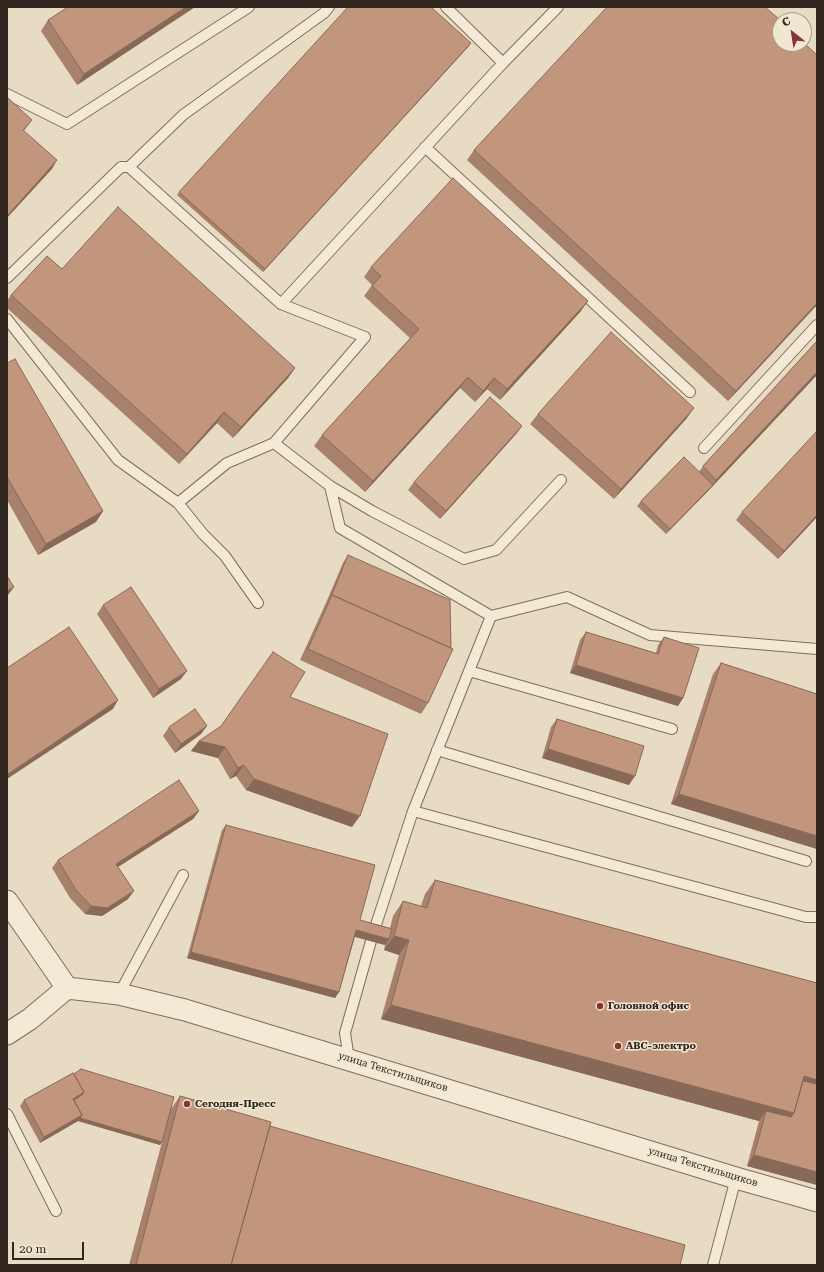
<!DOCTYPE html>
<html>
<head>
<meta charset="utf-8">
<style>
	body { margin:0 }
	#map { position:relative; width:824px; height:1272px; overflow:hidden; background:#e8dbc3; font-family:"Roboto Serif",serif }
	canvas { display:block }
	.frame { position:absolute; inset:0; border:8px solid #31271e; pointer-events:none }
	.north { position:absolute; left:772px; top:12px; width:40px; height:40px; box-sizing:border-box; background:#f0e6d1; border:1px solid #a49a89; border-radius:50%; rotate:330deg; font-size:11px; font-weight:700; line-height:16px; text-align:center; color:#31271e }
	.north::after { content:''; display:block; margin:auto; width:14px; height:18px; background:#883337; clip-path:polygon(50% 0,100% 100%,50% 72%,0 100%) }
	.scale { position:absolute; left:12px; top:1242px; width:72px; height:18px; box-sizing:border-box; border:2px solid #31271e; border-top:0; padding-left:5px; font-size:12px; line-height:14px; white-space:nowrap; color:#31271e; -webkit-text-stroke:3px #f0e6d1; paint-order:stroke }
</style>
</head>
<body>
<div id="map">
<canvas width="824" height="1272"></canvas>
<div class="frame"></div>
<div class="north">С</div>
<div class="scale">20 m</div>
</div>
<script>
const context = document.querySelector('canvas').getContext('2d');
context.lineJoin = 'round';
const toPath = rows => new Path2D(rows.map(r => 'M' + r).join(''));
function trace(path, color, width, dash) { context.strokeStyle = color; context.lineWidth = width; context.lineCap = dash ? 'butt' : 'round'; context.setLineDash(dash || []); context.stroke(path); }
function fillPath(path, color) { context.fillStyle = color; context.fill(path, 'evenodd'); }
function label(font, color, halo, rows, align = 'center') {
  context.font = font + ' "Roboto Serif",serif'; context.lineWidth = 3; context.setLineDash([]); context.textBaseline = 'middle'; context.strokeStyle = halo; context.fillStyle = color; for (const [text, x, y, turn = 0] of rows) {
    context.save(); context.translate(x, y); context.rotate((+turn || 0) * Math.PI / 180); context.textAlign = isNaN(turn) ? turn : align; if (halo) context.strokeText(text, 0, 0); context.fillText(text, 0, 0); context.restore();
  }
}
const lane = toPath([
	[446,7,503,63],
	[7,94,67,124,249,7],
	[425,147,690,392],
	[7,278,121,167,129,167,183,115,324,13,329,7],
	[281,304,503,63,558,7],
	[7,319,118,460,178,503,227,463,274,443,365,337,281,304,129,167],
	[274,443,330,486,340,528,491,616,567,597,650,635,817,649],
	[704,448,817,325],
	[330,486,372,511,464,559,496,550,561,480],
	[178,503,203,534,225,556,258,603],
	[469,671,672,729],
	[437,750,806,861],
	[413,811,806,917,817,917],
	[374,931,413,811,491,616],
	[119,994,183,875],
	[349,1059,345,1033,371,941],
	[7,1114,56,1211],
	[713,1265,736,1178]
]);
const street = toPath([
	[7,901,67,988,119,994,185,1010,736,1178,817,1201],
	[7,1034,30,1019,67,988]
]);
trace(lane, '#806d5c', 12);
trace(street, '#806d5c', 23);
trace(lane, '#f4e9d5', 10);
trace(street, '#f4e9d5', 21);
fillPath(toPath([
	[195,7,77,85,41,31,48,20],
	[469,46,263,272,177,195,179,192],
	[474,150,817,305,728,401,467,160],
	[371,267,581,311,500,400,487,389,475,402,460,388,365,492,314,446,322,435,410,338,364,296,372,285,364,277],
	[62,269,295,368,288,378,233,438,217,423,179,464,7,308,7,301,11,295],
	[817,341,817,375,709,490,666,534,637,506,641,501,699,472,703,466],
	[7,363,103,511,96,522,38,555,7,500],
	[538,414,687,418,614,499,530,424],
	[522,426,516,434,440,519,408,490,414,482],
	[742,512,817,517,778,559,736,520],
	[348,555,428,703,421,714,300,660,325,605,343,563],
	[103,605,181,679,153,698,97,614],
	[586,632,656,653,658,645,664,637,683,698,678,706,570,673,580,640],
	[721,663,817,694,817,849,671,804,713,674],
	[290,697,352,827,246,790,236,776,230,779,218,758,191,751,199,741],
	[557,719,629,785,542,758,551,727],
	[169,727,201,734,175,753,163,736],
	[199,811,193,819,118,867,128,899,102,916,85,914,70,898,52,868,58,860],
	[226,825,360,920,390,928,393,916,403,901,421,906,425,894,435,880,817,983,817,1185,747,1166,759,1121,381,1019,399,955,384,950,385,945,355,937,339,992,335,998,187,958,222,830],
	[74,1074,171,1109,180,1096,680,1265,129,1265,162,1142,160,1145,78,1121,40,1143,20,1106,24,1100]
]), '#a7816c');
fillPath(toPath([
	[186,7,195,7,77,85,84,74],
	[471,43,469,46,263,272,265,269],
	[32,120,26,128,18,138,23,130],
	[57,160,52,169,7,218,7,216],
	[588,301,581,311,500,400,507,389],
	[817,303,817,305,728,401,736,391],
	[295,368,288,378,233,438,241,427],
	[817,372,817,375,709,490,716,480],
	[468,377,460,388,365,492,373,481],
	[494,378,487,389,475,402,483,391],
	[694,408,687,418,614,499,621,489],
	[224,412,217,423,179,464,187,454],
	[522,426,516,434,440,519,446,511],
	[713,485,709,490,666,534,670,529],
	[103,511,96,522,38,555,46,544],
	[817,515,817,517,778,559,784,551],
	[14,587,8,595,7,596,7,591],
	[576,665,683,698,678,706,570,673],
	[187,671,181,679,153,698,159,689],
	[118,700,113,709,7,779,8,774],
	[207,726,201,734,175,753,181,744],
	[199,741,225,747,218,758,191,751],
	[548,749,635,776,629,785,542,758],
	[244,765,236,776,230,779,238,768],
	[254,779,360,816,352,827,246,790],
	[679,794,817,836,817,849,671,804],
	[199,811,193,819,110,872,116,864],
	[134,891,128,899,102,916,85,914,91,906],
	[356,930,389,939,385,945,352,936],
	[394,936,409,940,399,955,384,950],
	[191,952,339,992,335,998,187,958],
	[391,1005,794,1113,784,1128,766,1111,759,1121,381,1019],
	[804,1076,817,1080,817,1097,798,1092],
	[84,1092,80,1098,72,1103,73,1099],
	[82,1115,162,1142,160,1145,78,1121,40,1143,44,1137],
	[754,1155,817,1172,817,1185,747,1166]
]), '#886958');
const building = toPath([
	[68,7,186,7,84,74,48,20,68,7],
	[348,7,431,7,471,43,265,269,179,192,348,7],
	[607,7,765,7,780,20,780,44,804,44,804,43,817,55,817,303,736,391,474,150,607,7],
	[7,97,32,120,23,130,57,160,7,216,7,97],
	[453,178,588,301,507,389,494,378,483,391,468,377,373,481,322,435,419,329,372,286,381,276,371,267,453,178],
	[118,207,295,368,241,427,224,412,187,454,11,295,47,256,62,269,118,207],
	[611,332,694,408,621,489,538,414,611,332],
	[817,341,817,372,716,480,703,466,817,341],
	[15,359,103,511,46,544,7,477,7,363,15,359],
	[490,397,522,426,446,511,414,482,490,397],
	[817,431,817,515,784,551,742,512,817,431],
	[684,457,713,485,670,529,641,501,684,457],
	[348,555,450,600,451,648,332,595,331,597,348,555],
	[7,576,14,587,7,591,7,576],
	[131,587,187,671,159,689,103,605,131,587],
	[332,595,453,649,428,703,308,649,332,595],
	[69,627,118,700,8,774,7,773,7,668,69,627],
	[586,632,658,654,664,637,699,648,683,698,576,665,586,632],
	[273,652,305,672,290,697,388,734,360,816,254,779,244,765,238,768,225,747,199,741,221,726,273,652],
	[721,663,817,694,817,836,679,794,721,663],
	[195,709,207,726,181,744,169,727,195,709],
	[557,719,644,746,635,776,548,749,557,719],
	[179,780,199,811,116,864,134,891,107,908,91,906,76,890,58,860,179,780],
	[226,825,375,865,360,920,392,929,389,939,356,930,339,992,191,952,226,825],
	[435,880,817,983,817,1080,804,1076,794,1113,391,1005,409,940,394,936,403,901,427,908,435,880],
	[81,1069,174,1097,162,1142,80,1118,82,1115,74,1100,82,1095,84,1092,74,1074,81,1069],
	[73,1073,84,1092,73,1099,82,1115,44,1137,24,1100,73,1073],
	[803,1081,817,1084,817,1172,754,1155,766,1111,791,1117,794,1113,803,1081],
	[180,1096,271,1122,231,1265,136,1265,180,1096],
	[270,1126,685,1245,680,1265,231,1265,270,1126]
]);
fillPath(building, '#c2967d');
trace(building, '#886958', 1);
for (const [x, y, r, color] of [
	[600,1006,4,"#883337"],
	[618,1046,4,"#883337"],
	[187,1104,4,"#883337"]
]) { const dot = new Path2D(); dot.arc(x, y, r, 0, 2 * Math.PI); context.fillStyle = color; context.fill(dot); trace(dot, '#f0e6d1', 1.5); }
label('bold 10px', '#31271e', '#f0e6d1', [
	["Головной офис",608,1006],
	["АВС-электро",626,1046],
	["Сегодня-Пресс",195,1104]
], 'left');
label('10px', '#31271e', '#f0e6d1', [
	["улица Текстильщиков",393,1072,17],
	["улица Текстильщиков",703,1167,17]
]);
</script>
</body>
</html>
